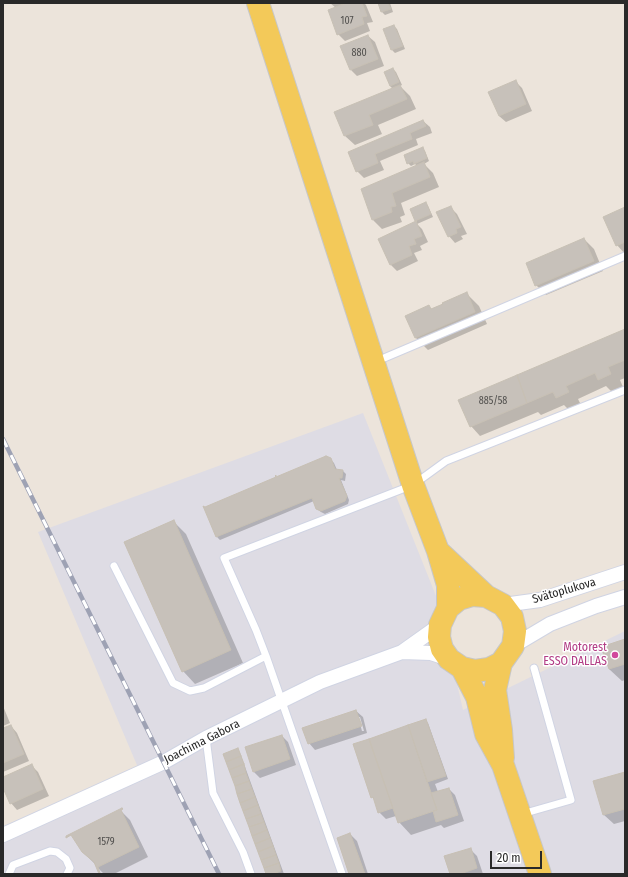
<!DOCTYPE html>
<html>
<head>
<meta charset="utf-8">
<style>
	body { margin:0 }
	#map { position:relative; width:628px; height:877px; overflow:hidden; background:#ece4db; font-family:"Fira Sans Condensed",sans-serif }
	canvas { display:block }
	.frame { position:absolute; inset:0; border:4px solid #292929; pointer-events:none }
	.scale { position:absolute; left:490px; top:851px; width:52px; height:18px; box-sizing:border-box; border:2px solid #292929; border-top:0; padding-left:5px; font-size:12px; line-height:14px; white-space:nowrap; color:#292929; -webkit-text-stroke:3px #fff; paint-order:stroke }
</style>
</head>
<body>
<div id="map">
<canvas width="628" height="877"></canvas>
<div class="frame"></div>
<div class="scale">20 m</div>
</div>
<script>
const context = document.querySelector('canvas').getContext('2d');
context.lineJoin = 'round';
function fillPath(path, color) { context.fillStyle = color; context.fill(path, 'evenodd'); }
const toPath = rows => new Path2D(rows.map(r => 'M' + r).join(''));
function trace(path, color, width, dash) { context.strokeStyle = color; context.lineWidth = width; context.lineCap = dash ? 'butt' : 'round'; context.setLineDash(dash || []); context.stroke(path); }
function label(font, color, halo, rows, align = 'center') {
  context.font = font + ' "Fira Sans Condensed",sans-serif'; context.lineWidth = 3; context.setLineDash([]); context.textBaseline = 'middle'; context.strokeStyle = halo; context.fillStyle = color; for (const [text, x, y, turn = 0] of rows) {
    context.save(); context.translate(x, y); context.rotate((+turn || 0) * Math.PI / 180); context.textAlign = isNaN(turn) ? turn : align; if (halo) context.strokeText(text, 0, 0); context.fillText(text, 0, 0); context.restore();
  }
}
fillPath(toPath([
	[363,413,438,601,463,710,625,631,625,874,3,874,3,843,142,777,38,532]
]), '#dedce4');
fillPath(toPath([
	[330,3,364,3,366,5,373,22,367,23,370,31,345,41,338,34,336,8],
	[379,3,390,3,393,12,385,15,382,12],
	[394,26,397,29,405,49,395,53,392,50,385,30],
	[368,36,375,42,384,66,357,76,351,70,341,47],
	[393,69,396,72,402,85,400,86,410,96,416,109,378,125,382,134,355,145,345,136,393,89,390,86,385,72],
	[515,81,522,88,532,111,506,122,499,116],
	[423,121,430,127,432,133,416,139,418,145,380,161,384,170,364,178,357,171,349,153],
	[422,148,425,151,429,161,424,164,433,173,439,187,401,203,405,215,400,217,402,222,382,229,373,220,362,189,417,166,415,164,411,166,408,163],
	[425,203,428,206,433,217,417,224,422,229,428,242,420,246,422,250,414,253,418,261,397,271,390,264,379,240,417,221,416,220],
	[450,207,457,214,467,234,461,236,463,239,455,243,449,236],
	[625,208,625,254,617,245],
	[584,239,594,249,603,271,546,295,536,285],
	[466,293,479,306,487,324,428,350,415,337,429,307,432,309],
	[625,330,625,378,620,380,623,387,612,392,606,386,578,399,581,405,569,410,564,405,541,415,538,412,480,436,471,426],
	[330,459,334,463,337,470,343,471,346,474,345,481,341,480,349,500,348,504,325,514,321,512,317,509,314,501,220,540,217,537,205,508],
	[173,521,186,534,243,663,195,684,183,671],
	[625,640,625,680,622,681,609,669],
	[3,706,10,723,3,726],
	[356,711,363,717,367,733,315,750,309,743],
	[358,717,360,717,364,731,362,731],
	[425,720,428,723,448,779,435,784,438,792,449,789,455,795,464,821,444,828,441,825,411,835,399,822,396,816,386,819,379,812,375,800,372,797],
	[11,726,17,733,29,761,3,772,3,730],
	[282,736,288,742,296,765,260,778,253,771],
	[237,749,240,753,284,874,267,874],
	[32,766,38,772,49,796,17,810,11,803,3,785,3,778],
	[625,773,625,821,614,824,604,815],
	[120,810,130,820,148,857,114,874,104,874,97,867,96,865,83,852],
	[350,834,357,841,368,874,350,874],
	[470,849,477,856,483,874,452,874]
]), '#0003');
const building = toPath([
	[346,3,362,3,367,16,362,17,364,24,337,35,328,10,346,3],
	[378,3,388,3,391,9,381,12,378,3],
	[394,25,403,46,391,50,383,29,394,25],
	[368,35,378,59,350,70,340,46,368,35],
	[393,68,399,82,390,86,384,72,393,68],
	[516,80,526,104,499,116,488,92,516,80],
	[400,85,407,99,369,115,373,125,344,136,334,112,400,85],
	[423,120,426,126,410,133,412,139,375,154,378,163,356,172,348,152,423,120],
	[423,147,427,158,414,164,413,161,407,164,404,155,423,147],
	[424,162,430,177,392,193,396,206,391,207,392,212,372,220,361,189,424,162],
	[426,202,431,214,415,221,410,209,426,202],
	[451,206,461,227,456,229,457,233,448,237,436,212,451,206],
	[625,207,625,242,616,246,603,217,625,207],
	[416,221,422,236,414,239,416,244,409,246,412,255,390,265,378,239,416,221],
	[584,238,594,261,535,286,526,263,584,238],
	[467,292,475,312,415,338,405,316,429,305,431,309,443,304,442,303,467,292],
	[625,329,625,360,608,367,611,374,598,380,595,373,566,386,569,392,556,398,553,392,527,403,517,375,625,329],
	[517,375,527,403,470,427,458,400,517,375],
	[326,456,331,458,335,469,343,470,342,478,339,478,347,496,345,501,321,511,316,509,312,498,216,537,203,506,205,507,276,477,275,476,276,475,276,477,326,456],
	[174,520,231,650,182,672,124,542,174,520],
	[625,639,625,664,609,669,601,647,625,639],
	[356,710,362,726,308,744,302,728,356,710],
	[426,719,446,776,427,782,408,725,426,719],
	[11,725,24,754,3,763,3,728,11,725],
	[408,725,437,810,398,823,369,739,408,725],
	[282,735,290,759,253,772,245,747,282,735],
	[369,739,393,808,378,813,373,797,371,798,353,744,369,739],
	[238,748,241,756,226,762,223,754,238,748],
	[241,756,244,764,229,770,226,762,241,756],
	[32,764,43,789,10,804,3,788,3,777,32,764],
	[244,764,246,773,232,778,229,770,244,764],
	[625,772,625,809,603,815,593,781,625,772],
	[246,773,249,781,235,786,232,778,246,773],
	[249,781,252,789,237,794,235,786,249,781],
	[449,788,458,815,436,822,433,811,437,810,431,793,449,788],
	[252,789,255,797,240,803,237,794,252,789],
	[255,797,258,805,243,811,240,803,255,797],
	[258,805,261,814,246,819,243,811,258,805],
	[122,808,123,809,121,810,139,847,98,867,100,873,99,874,94,862,82,852,71,835,66,838,66,836,122,808],
	[261,814,264,822,249,827,246,819,261,814],
	[264,822,267,830,252,836,249,827,264,822],
	[267,830,270,838,255,844,252,836,267,830],
	[350,833,365,874,349,874,337,838,350,833],
	[270,838,273,846,258,852,255,844,270,838],
	[273,846,276,855,261,860,258,852,273,846],
	[471,848,477,868,460,874,450,874,444,856,471,848],
	[276,855,279,863,264,868,261,860,276,855],
	[279,863,281,871,273,874,266,874,264,868,279,863]
]);
fillPath(building, '#c7c1ba');
trace(building, '#c7c0b4', 1);
const service = toPath([
	[377,361,625,256],
	[114,566,173,683,190,691,204,688,266,656],
	[206,738,213,793,243,852,251,874],
	[522,814,571,800,534,668],
	[9,874,13,865,50,851,57,852,66,859,70,868,67,874],
	[342,874,266,656,256,630,224,558,413,485,446,461,625,390]
]);
const minor = toPath([
	[503,605,540,600,625,572],
	[513,646,550,624,596,606,625,597],
	[402,652,431,653,449,659],
	[3,835,164,762,206,738,320,682,402,652,440,625]
]);
const primary = toPath([
	[258,3,413,485,438,551,448,585,448,608,440,625,439,637,442,649,449,659,462,668,475,671,489,669,501,663,513,646,515,631,512,617,503,605,486,596,472,595,459,599,448,608],
	[438,551,486,596],
	[501,663,495,690,501,730,503,758],
	[462,668,477,697,486,734,503,765,540,874]
]);
trace(service, '#d0d4e3', 9);
trace(minor, '#d0d4e3', 16);
trace(primary, '#c7c7c7', 24);
trace(service, '#fff', 7);
trace(minor, '#fff', 14);
trace(primary, '#f3c959', 22);
const rail = toPath([
	[3,439,219,874]
]);
trace(rail, '#9ea2b4', 4.5);
trace(rail, '#fff', 3, [9]);
for (const [x, y, r, color] of [
	[615,655,4,"#d1479c"]
]) { const dot = new Path2D(); dot.arc(x, y, r, 0, 2 * Math.PI); context.fillStyle = color; context.fill(dot); trace(dot, '#fff', 1.5); }
label('10px', '#504f4d', null, [
	["107",347,21],
	["880",359,53],
	["885/58",493,401],
	["1579",106,842]
]);
label('12px', '#292929', '#fff', [
	["Svätoplukova",564,591,-16],
	["Joachima Gabora",202,742,-27]
]);
label('12px', '#b23c85', '#fff', [
	["Motorest",607,648],
	["ESSO DALLAS",607,662]
], 'right');
</script>
</body>
</html>
